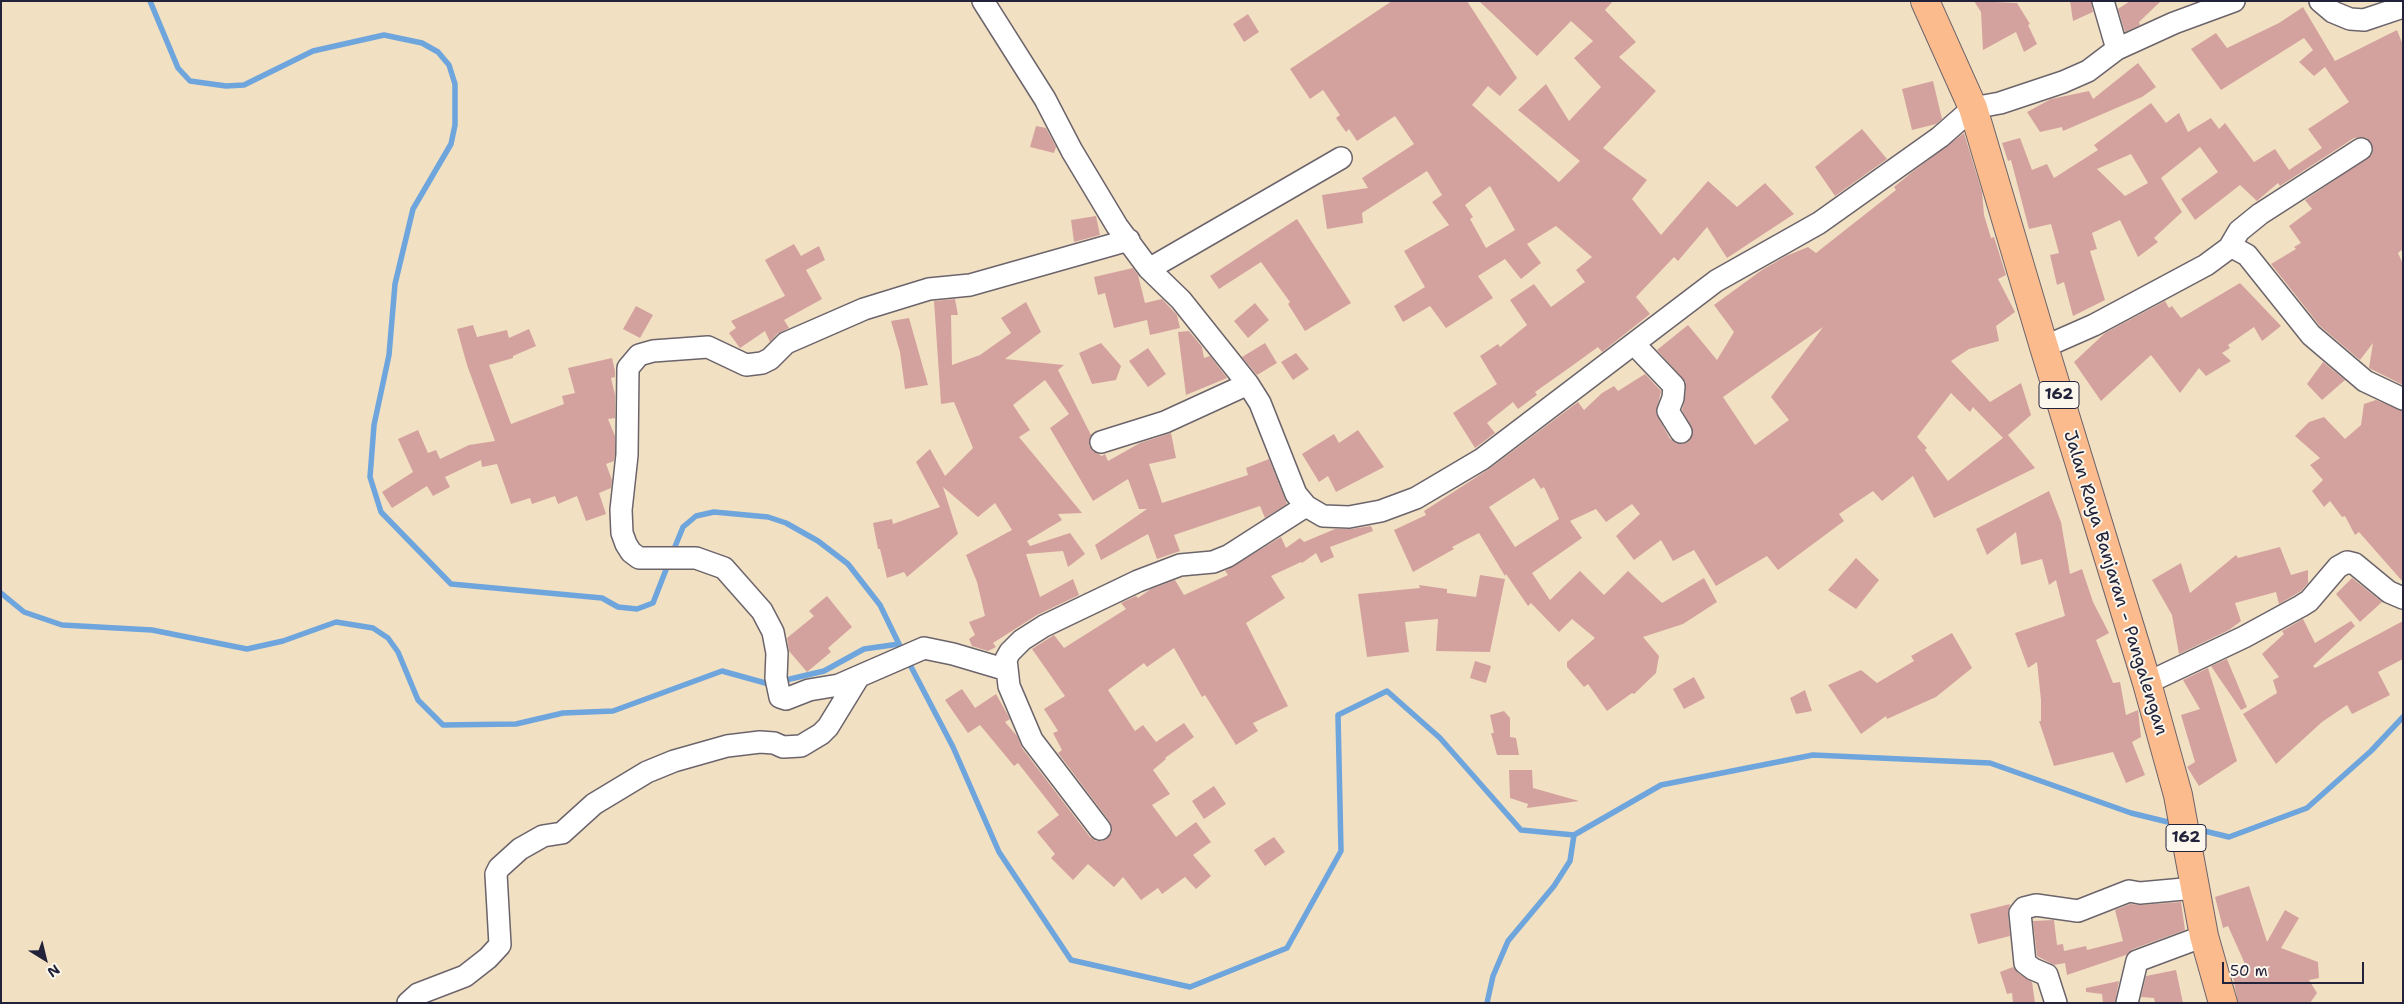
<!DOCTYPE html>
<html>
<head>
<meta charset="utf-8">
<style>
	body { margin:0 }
	#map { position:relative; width:2404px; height:1004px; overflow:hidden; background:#f2e0c3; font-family:"Shantell Sans",sans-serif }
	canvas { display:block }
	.frame { position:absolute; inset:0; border:2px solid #22223b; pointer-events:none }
	.north { position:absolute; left:20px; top:934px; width:50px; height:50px; -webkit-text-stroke:4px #fbf7ec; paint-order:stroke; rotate:144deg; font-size:14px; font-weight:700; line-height:20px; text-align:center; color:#22223b }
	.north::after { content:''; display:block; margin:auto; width:18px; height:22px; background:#22223b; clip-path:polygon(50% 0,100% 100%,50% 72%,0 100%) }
	.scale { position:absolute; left:2222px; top:962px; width:142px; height:22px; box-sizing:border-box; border:2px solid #22223b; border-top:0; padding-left:6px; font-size:15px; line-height:18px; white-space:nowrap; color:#22223b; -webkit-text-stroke:4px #fbf7ec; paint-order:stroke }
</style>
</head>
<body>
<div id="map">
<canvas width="2404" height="1004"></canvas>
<div class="frame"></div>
<div class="north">N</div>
<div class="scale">50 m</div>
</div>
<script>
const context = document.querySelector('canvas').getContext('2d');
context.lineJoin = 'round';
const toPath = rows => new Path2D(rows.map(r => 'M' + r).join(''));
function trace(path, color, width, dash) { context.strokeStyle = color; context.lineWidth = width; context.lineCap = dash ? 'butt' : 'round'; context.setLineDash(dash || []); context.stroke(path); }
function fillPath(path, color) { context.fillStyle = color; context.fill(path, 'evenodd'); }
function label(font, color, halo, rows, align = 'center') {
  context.font = font + ' "Shantell Sans",sans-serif'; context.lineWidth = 4; context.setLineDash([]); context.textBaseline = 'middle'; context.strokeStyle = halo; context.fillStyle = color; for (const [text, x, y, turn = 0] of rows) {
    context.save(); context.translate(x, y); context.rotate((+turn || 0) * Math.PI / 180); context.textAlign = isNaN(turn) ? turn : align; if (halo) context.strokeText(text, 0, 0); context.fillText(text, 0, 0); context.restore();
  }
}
trace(toPath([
	[150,1,178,68,190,81,226,86,244,85,313,51,384,35,422,43,438,52,449,65,455,84,455,125,451,144,413,209,395,284,389,355,374,425,370,477,381,512,451,584,602,598,618,607,637,609,653,603,669,562],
	[672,554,683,527,696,516,714,512,768,517,786,523,818,541,848,564,880,605,899,644],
	[1,593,24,612,62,625,152,630,247,649,283,641,336,622,373,628,388,638,398,652,418,700,443,725,516,724,563,713,613,711,722,671,769,684,824,671,864,649,899,644,904,653],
	[908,661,953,747,999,852,1071,960,1190,987,1287,948,1341,851,1338,715,1387,691,1440,738,1521,830,1574,835,1661,785,1813,755,1990,763,2131,813,2176,824],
	[2192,828,2229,837,2307,808,2371,751,2403,717],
	[1487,1003,1493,976,1508,941,1554,886,1570,861,1574,835]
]), '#6ea5dc', 5.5);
fillPath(toPath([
	[1392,1,1467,1,1517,78,1500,96,1488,86,1472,105,1559,182,1580,161,1518,110,1546,84,1569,121,1601,87,1574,58,1593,41,1571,21,1537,56,1479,1,1613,1,1605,10,1636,42,1619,57,1656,91,1603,148,1647,180,1632,199,1661,235,1708,181,1737,207,1765,183,1794,214,1727,258,1707,227,1678,261,1674,257,1636,297,1650,314,1602,352,1598,347,1569,368,1535,392,1537,395,1518,409,1513,402,1487,423,1495,433,1475,448,1453,413,1497,384,1480,356,1498,344,1500,347,1527,325,1510,300,1534,284,1551,307,1585,282,1576,270,1592,257,1556,226,1527,244,1541,263,1521,279,1505,259,1478,276,1493,298,1446,328,1430,306,1403,322,1394,306,1425,287,1404,251,1449,225,1432,202,1442,195,1427,171,1362,213,1363,223,1327,229,1322,195,1368,188,1362,178,1414,144,1395,116,1357,141,1349,129,1346,132,1336,118,1340,115,1323,90,1310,99,1290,69],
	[1490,186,1515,230,1486,248,1470,219,1473,217,1465,205],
	[1974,1,2017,3,2030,24,2028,25,2037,44,2024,52,2016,32,1983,50,1981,12],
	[2070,1,2091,1,2093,12,2073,21],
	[2130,1,2161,1,2139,22,2140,25,2125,32,2118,9],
	[2303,7,2335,61,2397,30,2403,45,2403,249,2398,253,2403,264,2403,385,2369,368,2373,343,2360,360,2320,326,2271,264,2296,249,2294,247,2301,243,2289,226,2312,209,2305,200,2372,155,2373,148,2367,138,2361,137,2354,138,2280,186,2278,183,2257,201,2240,185,2195,220,2181,199,2218,172,2200,147,2161,178,2182,212,2154,238,2158,242,2138,257,2120,220,2092,233,2097,249,2090,251,2105,300,2073,316,2064,282,2057,285,2050,255,2059,253,2051,224,2029,229,2011,160,2008,161,2002,143,2020,138,2032,170,2047,164,2054,178,2098,150,2094,145,2151,103,2166,123,2179,113,2188,132,2211,118,2219,129,2225,123,2254,162,2275,149,2289,170,2322,148,2308,129,2349,102,2325,67,2314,76,2299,62,2313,50,2304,38,2221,90,2191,49,2216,33,2227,48,2279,23],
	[2131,154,2148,183,2125,196,2097,169],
	[1248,14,1259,32,1244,42,1233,24],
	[2138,63,2156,87,2142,97,2063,131,2062,127,2040,132,2027,112,2051,99,2089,91,2093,99],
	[1933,81,1942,119,1936,124,1912,130,1902,89],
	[1036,126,1046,128,1056,147,1054,153,1030,147],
	[1862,129,1887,159,1835,196,1815,167],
	[1964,133,1982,192,1984,215,1991,238,1994,237,2006,275,1998,279,2015,312,1996,326,1999,341,1969,349,1951,361,1990,402,2021,383,2031,415,2008,435,2035,468,1934,518,1913,476,1882,501,1873,491,1839,514,1844,521,1778,570,1767,556,1716,586,1694,550,1673,561,1661,540,1634,560,1616,536,1640,514,1632,504,1606,522,1596,509,1570,521,1582,538,1532,573,1550,600,1580,571,1604,595,1628,571,1662,603,1704,578,1717,602,1683,624,1643,637,1659,656,1656,673,1634,694,1632,693,1607,711,1588,684,1584,687,1567,667,1567,662,1595,638,1572,619,1559,632,1531,603,1528,606,1506,574,1505,576,1479,533,1452,547,1454,549,1413,572,1394,530,1426,515,1424,511,1489,469,1578,402,1584,410,1602,393,1614,386,1618,391,1645,374,1661,391,1656,413,1670,439,1681,444,1688,442,1693,432,1682,410,1685,399,1686,382,1657,350,1688,325,1717,360,1734,332,1714,305,1762,270,1786,256,1808,247,1816,253,1896,190,1894,187,1911,173],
	[1823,327,1771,397,1789,420,1755,445,1723,397],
	[1951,393,1970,412,1973,407,2003,438,1948,481,1925,450,1927,448,1917,437],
	[1534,478,1541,489,1544,487,1559,519,1515,547,1489,507],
	[1096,216,1100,235,1074,242,1071,220],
	[1297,219,1351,303,1305,331,1288,304,1290,302,1261,262,1219,289,1210,276],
	[794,244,801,256,819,246,825,260,806,270,822,299,784,320,789,328,777,334,770,342,765,331,740,348,729,333,736,328,731,321,785,296,765,260],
	[1133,268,1138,275,1145,303,1162,299,1177,315,1180,328,1150,335,1147,320,1114,328,1105,293,1098,295,1094,277],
	[2240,283,2281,326,2262,341,2254,327,2228,345,2230,348,2222,353,2231,361,2206,376,2199,368,2180,393,2151,355,2101,401,2074,362,2105,333,2165,301,2169,308,2172,306,2181,318],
	[955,299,958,315,951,315,952,365,980,355,1011,333,1001,318,1026,302,1041,332,1005,359,1064,365,1058,370,1091,435,1089,445,1093,451,1102,456,1105,454,1108,461,1140,443,1171,433,1176,458,1149,464,1162,503,1248,475,1246,468,1269,459,1287,504,1265,518,1260,506,1174,535,1180,551,1157,559,1148,534,1101,560,1095,545,1147,509,1139,509,1128,479,1093,501,1050,428,1069,414,1045,380,1013,405,1030,430,1019,437,1082,513,1058,514,1062,520,1027,541,1030,546,1070,533,1085,554,1068,567,1063,551,1026,554,1040,597,1073,579,1079,595,1037,615,993,643,996,647,988,651,972,646,969,639,975,635,969,622,985,616,977,582,966,555,1012,530,995,503,978,517,943,487,958,534,907,577,904,572,887,578,880,549,878,549,873,523,892,519,893,524,940,507,916,462,930,449,945,476,973,448,954,402,941,404,934,301],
	[1255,303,1269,320,1248,338,1234,321],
	[636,306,653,315,640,338,623,329],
	[909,318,928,385,905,389,900,352,891,321],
	[473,325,477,337,507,330,509,338,529,329,536,346,513,356,513,358,489,365,511,424,564,404,562,396,575,393,568,368,612,358,615,371,615,377,611,378,615,395,615,418,608,419,615,436,615,454,614,461,606,464,612,480,611,488,599,493,606,514,586,521,577,496,558,504,555,496,532,504,530,498,511,504,497,464,482,467,481,460,445,477,450,487,433,496,427,486,392,508,382,492,413,472,398,439,418,430,428,453,436,450,440,459,469,445,495,441,467,365,457,329],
	[1189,331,1202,347,1204,358,1210,356,1227,378,1186,395,1178,332],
	[1101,343,1121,366,1116,380,1092,384,1079,353],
	[1265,343,1277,363,1257,375,1242,357],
	[1148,348,1166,374,1148,387,1129,361],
	[1296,353,1309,369,1293,380,1281,362],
	[2323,362,2345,380,2322,400,2307,384],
	[2376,400,2403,411,2403,582,2359,532,2355,535,2345,516,2342,517,2330,501,2324,507,2312,491,2323,480,2310,465,2320,458,2295,436,2309,422,2324,417,2345,439,2361,425,2364,404],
	[1358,430,1384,467,1336,492,1328,476,1319,482,1302,454,1334,434,1339,443],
	[2049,491,2061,522,2070,574,2082,569,2093,602,2109,633,2096,640,2113,683,2120,682,2126,715,2138,710,2141,737,2132,742,2145,775,2126,783,2113,752,2054,766,2039,721,2041,721,2041,700,2037,662,2028,668,2015,633,2065,616,2056,580,2049,585,2042,559,2021,565,2016,532,1987,555,1976,529],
	[1371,526,1373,531,1330,547,1334,557,1321,563,1316,553,1302,563,1301,562,1271,576,1285,598,1246,623,1288,706,1253,723,1258,731,1236,745,1205,695,1202,697,1174,648,1147,667,1144,663,1108,690,1135,731,1143,725,1156,742,1184,723,1194,737,1165,758,1166,759,1153,770,1170,794,1152,805,1176,837,1196,822,1211,842,1193,855,1211,876,1196,889,1185,877,1162,894,1158,888,1141,900,1123,877,1114,887,1088,864,1073,880,1051,858,1055,854,1037,832,1059,815,1018,763,1014,766,980,725,968,733,945,700,962,689,975,708,996,694,1010,719,1005,722,1017,736,1022,748,1090,837,1096,841,1102,841,1112,833,1110,822,1058,753,1062,750,1053,733,1058,731,1044,709,1065,696,1032,649,1054,635,1064,648,1126,609,1121,603,1136,596,1138,598,1151,589,1175,580,1184,595,1228,575,1225,571,1281,537,1286,548,1300,538,1304,542,1335,529,1351,529],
	[2280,547,2291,575,2308,570,2308,583,2301,591,2279,604,2276,592,2235,603,2241,621,2229,630,2179,654,2172,615,2152,580,2181,563,2190,593,2236,555,2238,558],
	[1856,558,1879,580,1856,609,1828,590],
	[1480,575,1505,579,1490,652,1436,651,1438,619,1405,622,1409,652,1367,657,1358,594,1420,588,1419,585,1447,589,1447,593,1476,597],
	[2352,578,2382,602,2360,622,2336,594],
	[827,596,852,627,828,648,831,652,807,672,789,651,787,638,814,616,809,611],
	[2303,619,2315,643,2351,621,2355,626,2313,666,2315,668,2403,621,2403,659,2378,672,2390,695,2352,714,2347,705,2322,722,2276,764,2243,714,2277,693,2273,680,2279,677,2262,654,2284,634,2282,631],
	[1952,633,1972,668,1936,697,1887,719,1886,716,1861,734,1828,685,1861,670,1877,683,1914,661,1911,656],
	[2227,659,2247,707,2241,710,2211,666],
	[1475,661,1491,666,1486,683,1470,678],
	[2208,668,2237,761,2199,786,2187,767,2195,762,2181,715,2200,709,2183,680],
	[1694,677,1705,698,1684,709,1673,689],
	[1805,690,1812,711,1796,714,1790,698],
	[1504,711,1510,718,1510,737,1516,738,1519,755,1497,755,1491,733,1494,733,1490,715],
	[1509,770,1532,770,1533,788,1579,801,1527,808,1528,804,1510,798],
	[1214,786,1226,804,1204,819,1192,801],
	[1274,837,1285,852,1265,866,1254,850],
	[2249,886,2267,942,2285,910,2299,918,2281,948,2318,962,2319,978,2309,980,2317,993,2310,1003,2238,1003,2231,967,2245,964,2228,926,2223,928,2215,897],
	[2181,902,2185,930,2133,949,2126,955,2067,975,2065,963,2054,965,2037,956,2033,921,2054,920,2057,945,2063,944,2064,951,2086,946,2087,950,2123,941,2115,910,2130,904,2141,905],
	[2010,904,2008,914,2010,936,1978,944,1970,914],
	[2013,967,2018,973,2032,982,2035,1003,2013,1003,2012,993,2007,994,2000,972],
	[2176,970,2183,1003,2155,1003,2154,998,2141,997,2146,976],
	[2119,981,2115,1003,2103,1003,2102,994,2086,992,2086,988]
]), '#d4a29e');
const street = toPath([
	[983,1,1045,99,1072,151,1117,226,1149,269,1181,300,1248,384,1260,403,1296,494,1306,506,1323,516,1349,517,1381,511,1416,498,1482,459,1716,281,1819,223,1940,137,1973,108,2000,103,2063,82,2088,71,2117,49,2174,23,2234,1],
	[2103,1,2117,49],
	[2320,1,2333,12,2350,19,2364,20,2403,7],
	[2229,248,2239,231,2260,214,2361,149],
	[1149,269,1341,158],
	[1635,345,1674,386,1673,398,1668,411,1681,432],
	[2044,347,2094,325,2206,265,2229,248,2234,248,2247,255,2311,335,2365,381,2403,399],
	[1101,442,1165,422,1248,384],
	[1007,670,953,654,924,648,839,685,809,690,786,699,780,697,776,678,777,653,773,632,762,611,724,568,696,558,639,558,631,552,626,544,622,533,621,510,627,455,628,368,639,355,653,351,708,347,746,365,762,363,770,359,786,343,864,309,929,289,970,285,1129,240],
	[2147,683,2244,637,2301,606,2309,601,2338,567,2347,562,2355,564,2389,592,2403,598],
	[1100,829,1032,740,1009,686,1006,659,1010,652,1022,640,1044,626,1138,581,1180,565,1213,562,1228,556,1306,506],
	[408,1003,418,994,465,976,488,958,500,945,496,874,499,868,520,849,543,836,562,833,594,804,647,772,674,761,727,746,760,742,774,743,783,747,801,746,821,734,828,727,858,678],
	[2056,1003,2047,975,2033,969,2025,963,2020,913,2024,908,2036,905,2078,911,2129,891,2140,893,2195,888],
	[2127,1003,2137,961,2204,936]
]);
const primary = toPath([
	[1925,1,1973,108,2044,347,2147,683,2178,795,2204,936,2223,1003]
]);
trace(street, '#6b646b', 24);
trace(primary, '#6b646b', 30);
trace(street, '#fff', 21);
trace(primary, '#fbbb8c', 28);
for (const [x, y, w] of [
	[2059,395,40],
	[2186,838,40]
]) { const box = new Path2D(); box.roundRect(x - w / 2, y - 13.5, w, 27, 4); context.fillStyle = '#fbf7ec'; context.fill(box); trace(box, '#22223b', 1); }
label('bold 16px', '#22223b', null, [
	["162",2059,395],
	["162",2186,838]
]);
label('18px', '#22223b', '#fbf7ec', [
	["Jalan Raya Banjaran - Pangalengan",2115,583,73]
]);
</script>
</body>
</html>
